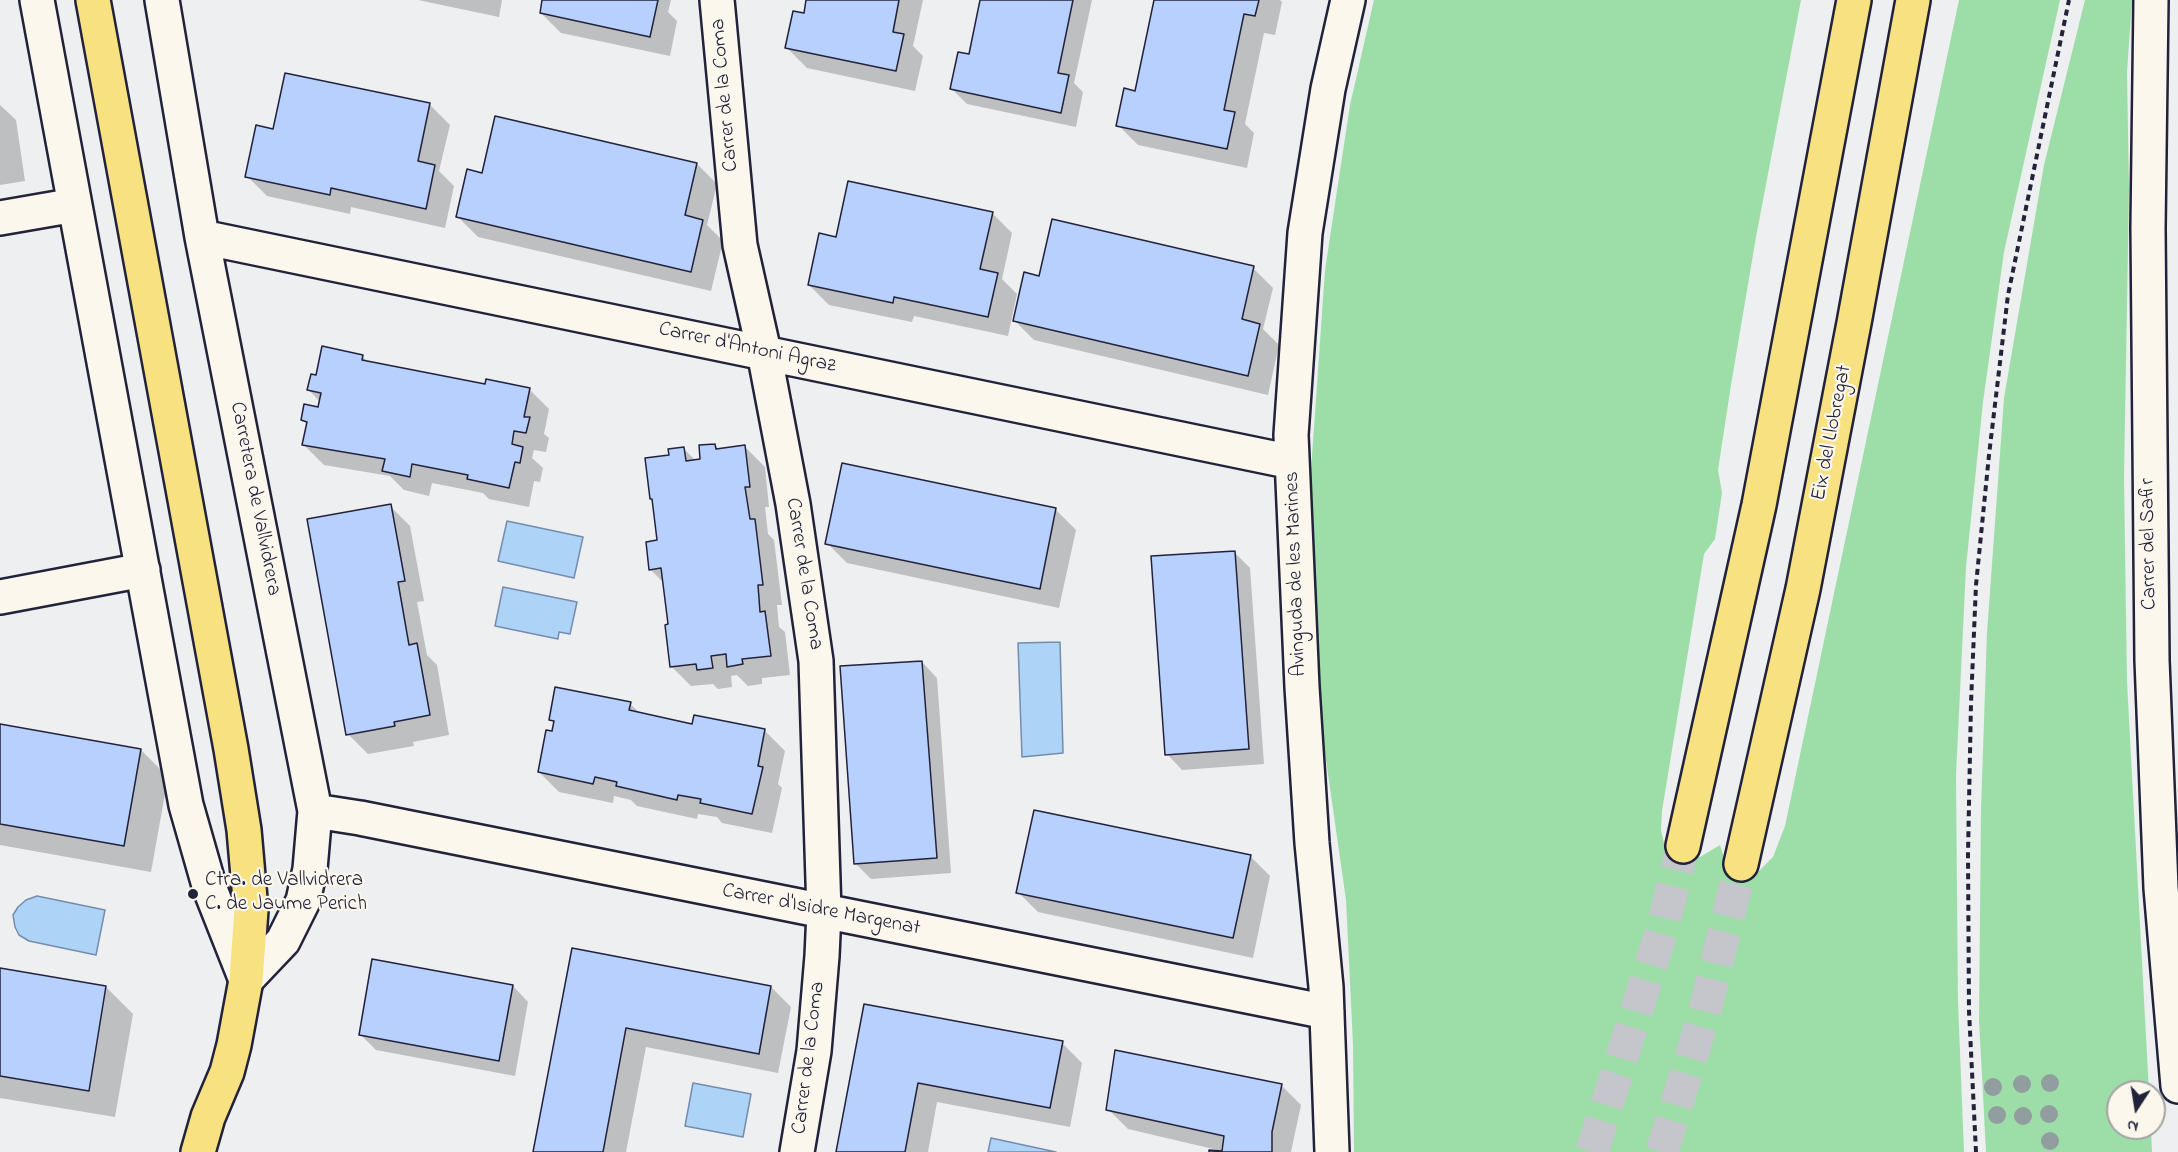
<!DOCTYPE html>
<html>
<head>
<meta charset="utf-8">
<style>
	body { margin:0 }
	#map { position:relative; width:2178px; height:1152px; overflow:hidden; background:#edeff0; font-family:"Indie Flower",sans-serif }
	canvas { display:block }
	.north { position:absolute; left:2106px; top:1080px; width:60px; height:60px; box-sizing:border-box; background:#fbf7ec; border:2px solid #a4a2a5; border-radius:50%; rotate:192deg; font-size:16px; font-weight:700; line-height:24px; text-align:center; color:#22223b }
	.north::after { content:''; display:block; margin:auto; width:21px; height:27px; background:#22223b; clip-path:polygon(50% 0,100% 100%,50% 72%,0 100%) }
</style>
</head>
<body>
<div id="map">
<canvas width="2178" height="1152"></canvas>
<div class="north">N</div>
</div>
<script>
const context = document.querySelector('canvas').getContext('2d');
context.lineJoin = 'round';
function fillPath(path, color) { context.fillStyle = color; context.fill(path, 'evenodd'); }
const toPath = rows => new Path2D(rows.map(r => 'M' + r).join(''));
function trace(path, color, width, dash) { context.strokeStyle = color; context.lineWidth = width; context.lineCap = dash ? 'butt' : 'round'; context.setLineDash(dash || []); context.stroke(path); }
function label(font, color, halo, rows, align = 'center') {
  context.font = font + ' "Indie Flower",sans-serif'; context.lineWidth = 4.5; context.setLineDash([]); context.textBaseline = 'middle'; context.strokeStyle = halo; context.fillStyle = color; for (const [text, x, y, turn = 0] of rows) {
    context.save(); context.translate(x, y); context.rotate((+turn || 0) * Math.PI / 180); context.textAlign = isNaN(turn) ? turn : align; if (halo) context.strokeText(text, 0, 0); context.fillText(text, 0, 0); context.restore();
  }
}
fillPath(toPath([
	[1374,0,1801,0,1756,237,1731,385,1718,470,1722,493,1715,539,1704,554,1662,811,1661,830,1664,843,1667,846,1686,858,1700,857,1720,845,1724,858,1741,873,1757,873,1773,857,1785,826,1959,0,2060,0,2004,252,1983,402,1966,567,1956,775,1958,1002,1964,1152,1354,1152,1353,1045,1346,900,1323,739,1309,499,1325,270,1350,105],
	[2085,0,2132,0,2127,72,2129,191,2124,477,2127,682,2149,1092,2118,1092,2118,1128,2151,1128,2152,1152,1986,1152,1979,1020,1981,809,1987,633,2004,398,2044,165]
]), '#9ddea8');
const water = toPath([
	[507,521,583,537,574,578,498,561,507,521],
	[503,587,577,602,570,634,559,632,558,639,495,626,503,587],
	[1060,642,1063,753,1022,757,1018,643,1060,642],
	[37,896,105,910,96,955,29,941,19,935,15,927,13,915,18,907,26,900,37,896],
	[693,1083,751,1094,743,1137,685,1126,693,1083],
	[991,1138,1056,1152,988,1152,991,1138]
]);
fillPath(water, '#add3f7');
trace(water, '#758cac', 1.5);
fillPath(toPath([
	[418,0,502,0,499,17],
	[544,0,671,0,668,12,677,21,670,56,561,33,541,13],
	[808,0,923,0,913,46,923,56,915,91,807,68,787,48,805,15],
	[982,0,1092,0,1074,83,1083,92,1076,127,967,104,952,89,970,56],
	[1154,0,1280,0,1282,2,1275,35,1264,33,1245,124,1254,133,1247,168,1138,145,1118,125,1136,92],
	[0,105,16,120,25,181,0,185],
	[430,105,450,125,439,171,454,186,445,228,351,207,350,214,267,196,247,176,275,131],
	[697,164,717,184,707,225,723,241,711,291,478,237,458,217,483,175],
	[992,213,1012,233,1002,279,1017,294,1008,336,914,316,912,322,829,305,809,285,837,239],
	[1253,268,1273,288,1263,329,1279,345,1268,395,1034,340,1014,320,1040,278],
	[362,356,368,362,486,386,529,389,549,409,544,434,549,438,546,452,534,450,532,458,543,468,540,482,534,481,529,507,489,499,483,493,432,483,429,496,404,490,390,476,324,465,304,445,308,425,302,420,319,409,320,402,309,390,317,377],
	[715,445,719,450,745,447,765,467,769,507,765,507,768,534,774,540,782,605,777,605,779,627,785,632,790,675,762,678,762,684,748,686,737,675,731,676,732,687,718,689,713,684,691,686,671,666,670,626,665,584,650,569,659,542,671,457,684,449,696,461,702,460],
	[390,506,410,526,424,601,417,602,427,655,437,665,449,735,413,742,414,746,368,754,348,734],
	[1056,510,1076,530,1059,608,847,563,827,543],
	[1234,552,1250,568,1264,764,1182,770,1167,754],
	[922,662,937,678,951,873,871,879,855,863],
	[630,704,641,714,693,725,765,731,785,751,778,784,782,788,772,833,722,823,717,817,698,814,697,819,637,806,631,800,614,796,613,803,559,792,539,772,553,733,555,724,550,719],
	[0,726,141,750,168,777,151,872,0,845],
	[1250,856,1270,876,1253,958,1038,912,1018,892],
	[573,950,771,987,791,1007,778,1073,646,1047,626,1152,535,1152],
	[0,970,106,987,133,1014,115,1117,0,1098],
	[513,986,528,1002,515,1076,376,1050,360,1034],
	[865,1006,1062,1043,1082,1063,1070,1127,937,1102,928,1152,838,1152],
	[1281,1085,1301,1105,1291,1152,1226,1152,1128,1129,1108,1109]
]), '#0003');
const building = toPath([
	[542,0,658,0,650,37,540,13,542,0],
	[806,0,899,0,893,32,904,34,896,71,785,48,793,11,804,13,806,0],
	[980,0,1073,0,1058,73,1069,75,1061,113,950,89,958,52,969,54,980,0],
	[1154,0,1259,0,1255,16,1244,14,1224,110,1235,112,1227,149,1116,126,1124,88,1135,91,1154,0],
	[285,73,430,103,418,161,435,165,426,209,331,188,330,195,245,177,256,125,273,129,285,73],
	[495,116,697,163,685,215,703,220,691,272,456,217,467,169,482,173,495,116],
	[848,181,993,212,980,269,998,273,988,317,894,297,893,303,808,285,819,233,836,237,848,181],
	[1052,219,1254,266,1242,319,1260,324,1248,376,1013,321,1024,272,1039,276,1052,219],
	[322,346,363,355,362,360,485,384,486,379,530,388,524,417,530,417,526,433,514,431,512,444,523,447,520,463,515,462,509,488,467,479,468,475,412,464,410,477,382,471,385,459,302,445,307,422,301,420,304,404,318,407,321,393,307,390,311,374,316,375,322,346],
	[715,444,716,449,745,445,750,487,745,487,750,519,755,519,763,585,758,585,760,612,765,611,771,656,742,659,743,664,727,667,726,654,711,656,713,668,697,670,696,664,670,667,665,625,668,624,661,568,649,570,646,542,657,540,652,499,650,499,645,458,669,455,668,449,684,447,686,461,700,459,699,445,715,444],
	[842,463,1056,508,1040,589,825,544,842,463],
	[391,504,405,581,398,582,409,645,417,643,430,715,394,722,395,726,346,735,307,519,391,504],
	[1235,551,1249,749,1165,755,1151,556,1235,551],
	[922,661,937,858,854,864,840,666,922,661],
	[555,687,631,702,629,710,692,724,694,715,765,729,758,766,763,767,752,814,700,803,701,799,678,795,677,800,616,786,617,782,595,777,593,784,538,772,546,730,552,731,554,721,549,720,555,687],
	[0,724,141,749,124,846,0,824,0,724],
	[1034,810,1251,855,1233,938,1016,893,1034,810],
	[572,948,771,986,759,1054,626,1028,603,1152,533,1152,572,948],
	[372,959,513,985,499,1061,359,1035,372,959],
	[0,968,106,986,89,1091,0,1076,0,968],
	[864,1004,1063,1041,1050,1108,918,1083,905,1152,836,1152,864,1004],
	[1115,1050,1282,1084,1272,1132,1272,1152,1209,1152,1209,1150,1222,1151,1224,1136,1106,1110,1115,1050]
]);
fillPath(building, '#b7d0fe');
trace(building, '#22223b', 1.5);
trace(toPath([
	[1592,1152,1661,933,1683,846],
	[1662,1152,1703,1018,1741,864]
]), '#c4c6cc', 33, [33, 16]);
const minor = toPath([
	[37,0,186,805,210,889,246,980,283,941,303,901,310,869,315,811,202,237,162,0],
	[717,0,740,245,764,352,793,504,816,661,824,912,822,956,814,1051,797,1152],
	[2151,0,2148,228,2152,660,2161,888,2178,1086],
	[0,218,75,205],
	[202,237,1292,462],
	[0,597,143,570],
	[315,811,360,818,1327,1012],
	[1332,1152,1326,987,1312,843,1302,687,1291,435,1305,233,1328,89,1348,0]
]);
const major = toPath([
	[93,0,231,749,244,830,251,910,246,980,234,1045,227,1072,208,1117,198,1152]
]);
const highway = toPath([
	[1683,846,1759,505,1854,0],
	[1741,864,1803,589,1854,323,1913,0]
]);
trace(minor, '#22223b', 38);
trace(major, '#22223b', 38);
trace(highway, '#22223b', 38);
trace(toPath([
	[1976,1152,1969,1011,1968,854,1971,703,1976,585,1989,455,2008,295,2069,0]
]), '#22223b', 4, [6, 4.5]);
trace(minor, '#fbf7ec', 33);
trace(major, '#f8e181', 33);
trace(highway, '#f8e181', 33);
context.fillStyle = '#929d9f';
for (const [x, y] of [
	[2050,1083],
	[2022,1084],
	[1993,1087],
	[2049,1114],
	[1997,1115],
	[2023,1116],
	[2050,1141]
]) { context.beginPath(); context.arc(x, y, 9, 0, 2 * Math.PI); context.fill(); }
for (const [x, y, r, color] of [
	[193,894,6,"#22223b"]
]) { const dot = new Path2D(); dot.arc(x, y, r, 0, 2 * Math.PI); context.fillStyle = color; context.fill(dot); trace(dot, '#fbf7ec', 2); }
label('21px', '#22223b', '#fbf7ec', [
	["Carrer de la Coma",726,95,-95],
	["Carrer d'Antoni Agraz",747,349,12],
	["Eix del Llobregat",1833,433,-79],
	["Carretera de Vallvidrera",254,499,79],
	["Carrer del Safir",2150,544,-91],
	["Carrer de la Coma",803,574,81],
	["Avinguda de les Marines",1297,574,-92],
	["Carrer d'Isidre Margenat",821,911,11],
	["Carrer de la Coma",810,1058,-83]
]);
label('21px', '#22223b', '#fbf7ec', [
	["Ctra. de Vallvidrera",205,882],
	["C. de Jaume Perich",205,906]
], 'left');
</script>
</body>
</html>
